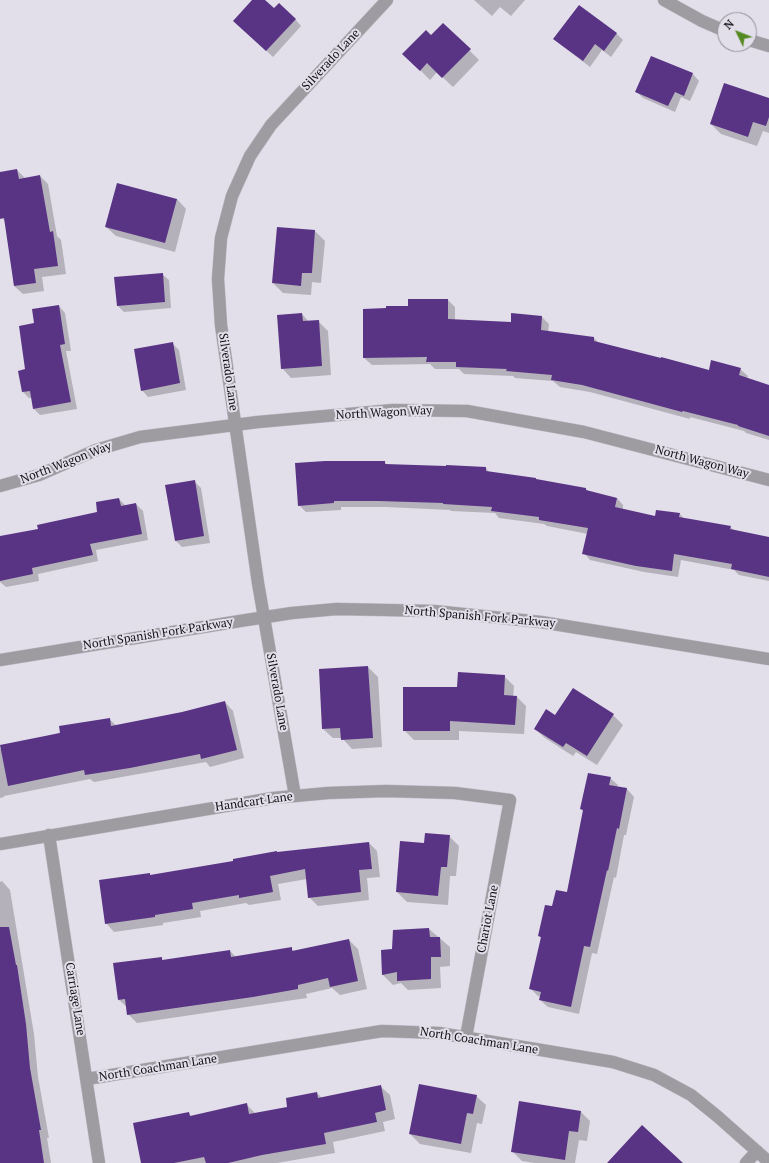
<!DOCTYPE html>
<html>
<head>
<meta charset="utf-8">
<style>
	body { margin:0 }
	#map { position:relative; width:769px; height:1163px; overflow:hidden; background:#e2deea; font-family:"PT Serif",serif }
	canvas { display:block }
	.north { position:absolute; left:717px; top:12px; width:40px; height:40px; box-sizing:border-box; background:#e2deea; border:1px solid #8f8c94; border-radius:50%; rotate:313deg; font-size:11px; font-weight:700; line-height:16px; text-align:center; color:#121014 }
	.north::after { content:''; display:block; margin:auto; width:14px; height:18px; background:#558a22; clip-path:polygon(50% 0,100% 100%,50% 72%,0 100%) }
</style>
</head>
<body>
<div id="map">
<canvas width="769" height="1163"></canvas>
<div class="north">N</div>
</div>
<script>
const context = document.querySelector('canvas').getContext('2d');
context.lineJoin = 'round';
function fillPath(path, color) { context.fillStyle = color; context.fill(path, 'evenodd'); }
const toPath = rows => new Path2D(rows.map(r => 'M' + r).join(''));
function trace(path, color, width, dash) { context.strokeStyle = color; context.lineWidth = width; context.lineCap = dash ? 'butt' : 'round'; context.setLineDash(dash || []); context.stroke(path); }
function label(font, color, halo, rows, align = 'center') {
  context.font = font + ' "PT Serif",serif'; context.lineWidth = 4; context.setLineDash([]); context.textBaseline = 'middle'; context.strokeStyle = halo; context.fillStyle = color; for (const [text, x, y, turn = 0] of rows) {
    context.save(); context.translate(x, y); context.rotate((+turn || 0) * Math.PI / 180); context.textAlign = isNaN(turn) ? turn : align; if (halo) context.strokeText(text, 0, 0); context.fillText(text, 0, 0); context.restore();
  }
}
fillPath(toPath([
	[253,0,264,0,274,9,295,19,301,26,273,57,241,27],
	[474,0,525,0,511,16,500,7,492,16],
	[579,6,617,34,623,40,611,57,602,50,590,67,561,45,555,39],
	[443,24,479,60,453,87,437,72,430,80,404,54,431,36],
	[651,57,693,74,699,81,690,101,681,97,675,112,643,98,637,92],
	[769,99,769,133,763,131,757,146,721,134,711,124],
	[17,170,25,178,40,176,48,184,57,236,61,240,66,274,42,277,44,291,23,294,14,286,6,222,2,218,0,207,0,173],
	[177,199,186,209,175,252,116,236,106,227],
	[278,229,315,231,325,241,321,283,312,282,311,295,283,293,273,283],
	[162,274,169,280,171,308,124,312,118,306,116,278],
	[448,300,455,307,455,320,512,323,542,317,549,324,548,332,594,338,600,344,709,372,740,369,748,376,747,379,769,386,769,440,746,433,744,431,690,417,690,419,590,392,560,387,553,381,515,378,513,376,464,374,459,369,435,369,430,364,372,365,364,358,409,307],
	[59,306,65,313,71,351,66,351,77,409,40,415,34,409,32,398,29,398,23,392,35,324],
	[302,314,309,322,318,321,328,331,331,375,291,378,282,368],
	[173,344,179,350,186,390,148,397,142,390],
	[385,462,387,465,486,468,490,473,536,479,538,481,586,489,589,492,617,498,623,505,623,509,656,517,680,514,684,519,730,527,734,530,769,538,769,581,739,575,734,570,681,560,678,577,644,572,590,560,584,553,588,534,547,526,544,524,499,518,495,513,451,511,450,510,386,507,341,507,341,510,306,512,299,505],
	[194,481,201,488,210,543,182,547,176,541,166,486],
	[119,499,126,506,136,504,143,511,148,540,96,550,98,561,38,574,39,581,6,587,0,582,0,537,39,530,99,513],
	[368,667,378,677,382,747,352,749,342,738,333,738,323,729],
	[504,676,514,686,513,697,517,697,526,706,524,734,459,731,459,740,414,740,404,730,458,688],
	[225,702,233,711,244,758,210,767,206,762,94,782,90,779,4,796,4,797,0,798,0,749,109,719,117,726,182,713],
	[613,715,623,725,597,765,576,752,573,756,545,738,535,729],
	[610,778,618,785,617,787,627,789,634,797,626,835,624,835,616,878,614,877,597,954,592,953,579,1014,548,1007,540,1000,541,997,538,996,531,989,541,938,539,936,553,907,567,893,584,812,581,809],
	[449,836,459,846,456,876,450,876,448,905,407,902,397,892,425,844],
	[369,843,377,851,380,877,367,878,369,900,318,906,309,897,307,879,278,884,281,900,249,905,246,903,200,911,201,917,163,923,163,925,114,932,106,923,151,876,234,862,277,852,278,853],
	[2,881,10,890,34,1034,38,1077,49,1138,47,1138,51,1163,0,1163,0,882],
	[429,929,450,947,450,966,440,967,441,988,408,990,401,983,393,985,383,975,382,950,392,950],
	[349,940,358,949,367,989,340,995,332,988,306,994,307,998,137,1023,128,1014,128,1008,119,1000,114,964,161,958,164,961,230,951,237,958,291,948,295,952],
	[380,1086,390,1095,395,1119,383,1122,385,1131,333,1142,335,1153,277,1163,142,1163,188,1113,192,1117,246,1104,256,1114,288,1108,317,1093,322,1098],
	[476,1096,486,1105,482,1124,477,1123,471,1153,420,1144,410,1134],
	[581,1112,590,1121,587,1141,579,1140,575,1163,534,1163,522,1161,512,1151]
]), '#0003');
fillPath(toPath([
	[252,0,265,0,274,8,279,3,296,19,266,51,233,21],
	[579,5,617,33,604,51,595,44,583,61,553,39],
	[443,23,471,49,442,78,427,63,420,71,402,54,426,30,431,35],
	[651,56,693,73,684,96,675,92,668,106,635,92],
	[724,83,769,98,769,117,766,126,753,122,748,137,710,124],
	[17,169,19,179,40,175,50,232,53,231,58,266,34,269,36,283,14,286,4,218,0,219,0,172],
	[117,183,177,199,165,243,105,227],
	[277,227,315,230,312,273,302,273,301,286,272,283],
	[163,273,165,302,117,306,114,277],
	[408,299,448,299,448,319,511,322,511,313,542,316,541,330,594,337,594,341,661,358,661,357,709,370,711,360,741,368,739,375,769,385,769,436,738,426,738,425,683,411,682,412,582,385,551,380,552,375,506,371,507,369,456,367,456,362,426,362,427,357,363,358,363,309,386,308,386,306,408,306],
	[59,305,65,344,60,345,71,402,33,409,30,391,22,392,18,371,25,369,19,326,34,323,32,309],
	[302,313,303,321,319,320,322,366,281,369,277,315],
	[173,342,180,383,141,391,134,349],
	[325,461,385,461,385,464,446,466,446,465,486,467,486,471,536,478,536,479,586,488,586,490,617,498,615,507,655,516,656,510,680,513,679,517,731,526,730,529,769,537,769,577,731,569,732,564,674,554,672,571,636,566,582,554,588,528,539,520,539,517,491,511,492,507,443,504,443,503,378,501,334,501,334,503,298,506,295,463],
	[195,480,204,536,175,541,165,485],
	[119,498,121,506,136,503,142,534,90,544,93,555,32,568,33,574,0,581,0,536,38,529,37,525,97,512,96,502],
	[368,666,373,738,341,740,340,728,322,729,319,669],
	[458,672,505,675,504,695,517,696,515,725,450,721,450,731,403,731,403,687,457,687],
	[573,688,614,714,587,756,566,743,563,747,534,729,546,709,555,715],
	[225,701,237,750,201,759,200,754,130,768,85,775,84,770,8,786,0,745,60,733,59,726,110,718,111,726,182,712],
	[588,773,611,777,609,785,627,788,619,829,617,828,608,871,607,870,590,947,584,946,571,1007,539,1000,541,992,529,989,541,937,538,936,545,905,552,906,556,890,567,892,583,810,580,809],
	[425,833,450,835,447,867,441,867,438,896,396,892,400,841,424,843],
	[369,842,372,869,359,870,361,892,308,898,305,869,270,876,273,892,239,898,239,895,192,903,193,909,155,915,155,917,105,924,99,880,150,873,150,875,233,861,233,859,277,851,277,852],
	[0,927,9,927,16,965,17,965,26,1024,30,1068,41,1130,39,1130,44,1163,0,1163],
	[429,928,430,937,440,937,441,957,431,957,431,979,397,981,397,972,382,975,381,950,392,949,393,930],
	[349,939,358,981,330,987,328,978,298,985,298,989,253,997,127,1015,125,999,118,1000,113,963,162,957,162,960,230,950,231,957,292,947,292,951],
	[419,1084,477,1095,473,1114,467,1113,461,1144,409,1134],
	[381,1085,386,1110,375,1113,377,1122,324,1133,326,1144,262,1155,228,1163,206,1163,204,1157,174,1163,141,1163,133,1123,189,1112,190,1116,247,1103,249,1114,287,1107,286,1098,317,1092,318,1098],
	[519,1101,581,1111,578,1132,569,1131,565,1160,511,1152],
	[642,1125,683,1163,607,1163]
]), '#593484');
const minor = toPath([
	[664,0,702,21,725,31],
	[749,40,769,46],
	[0,486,39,475,96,450,140,437,258,422,393,410,467,411,584,432,769,480],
	[0,660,240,621,292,613,337,609,434,611,541,622,769,659],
	[295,796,258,583,221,325,218,279,221,238,232,196,250,156,271,125,387,0],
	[49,835,99,1163],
	[0,844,273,798,328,793,386,791,455,793,510,800,466,1037],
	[87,1079,382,1031,439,1033,613,1062,654,1075,691,1095,717,1116,769,1162],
	[746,1163,757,1151]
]);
trace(minor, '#bdb9c3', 13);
trace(minor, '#9e9ca1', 12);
label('12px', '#121014', '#e2deea', [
	["Silverado Lane",331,60,-47],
	["Silverado Lane",228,372,82],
	["North Wagon Way",384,413,-3],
	["North Wagon Way",702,462,15],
	["North Wagon Way",66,463,-21],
	["North Spanish Fork Parkway",480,617,5],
	["North Spanish Fork Parkway",158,634,-9],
	["Silverado Lane",277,692,80],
	["Handcart Lane",254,802,-8],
	["Chariot Lane",488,919,-79],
	["Carriage Lane",75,999,81],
	["North Coachman Lane",479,1041,9],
	["North Coachman Lane",158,1068,-9]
]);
</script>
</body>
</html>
